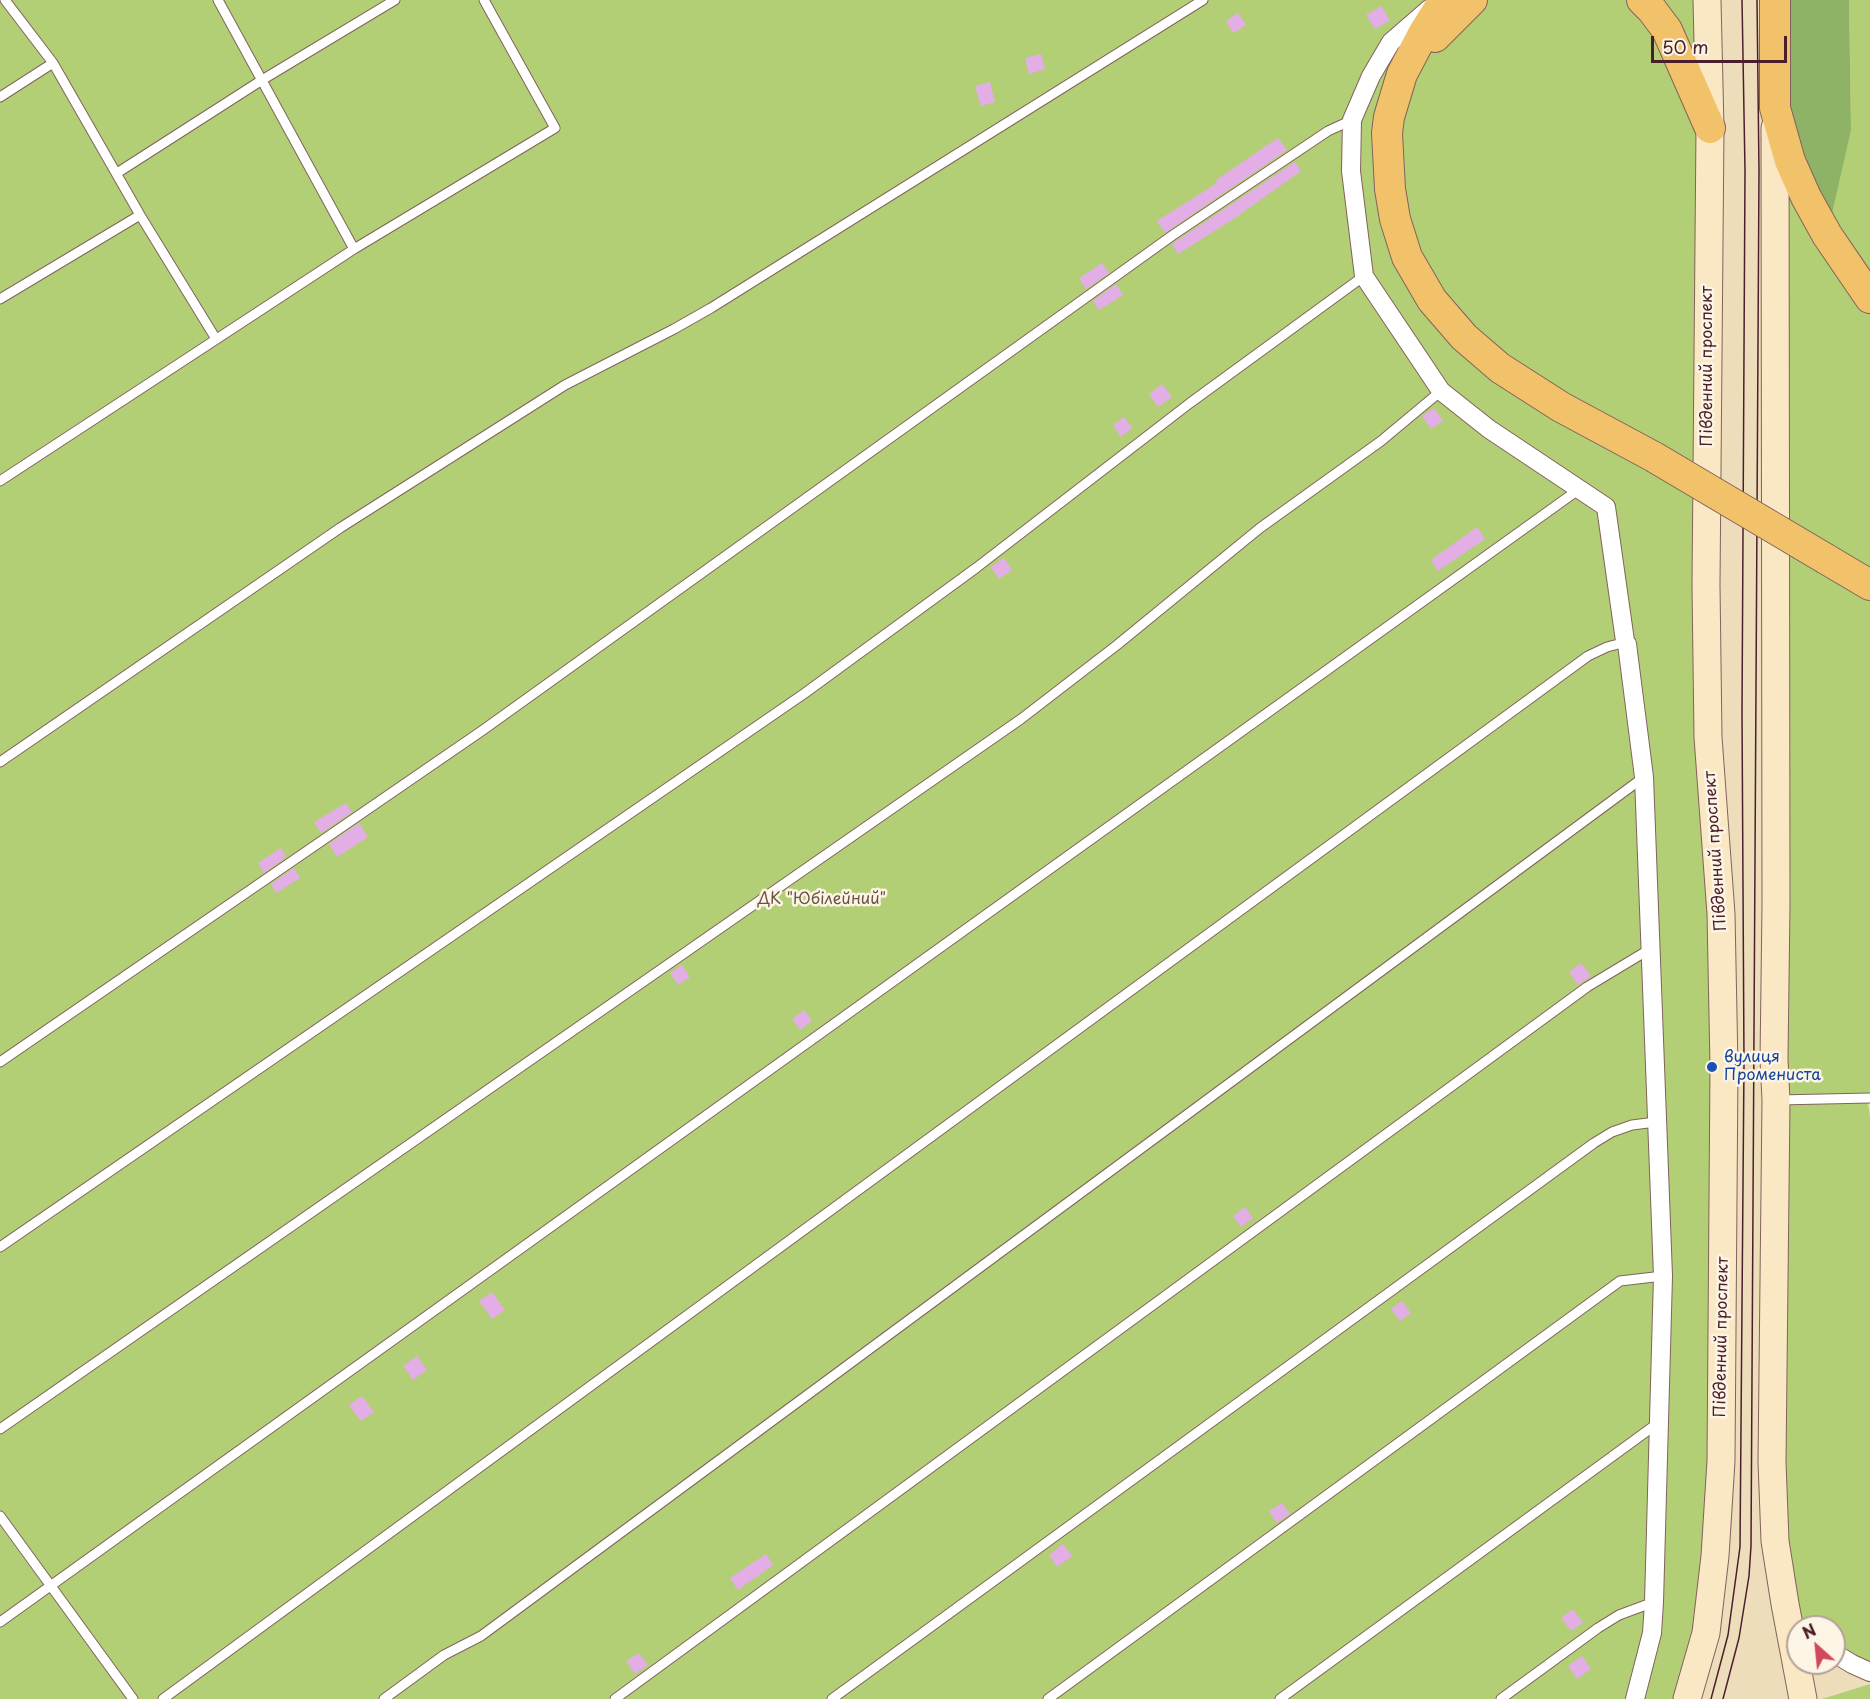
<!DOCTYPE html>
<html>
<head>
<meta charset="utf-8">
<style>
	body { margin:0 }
	#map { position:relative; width:1870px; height:1699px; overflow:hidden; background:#edb; font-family:"Playpen Sans",sans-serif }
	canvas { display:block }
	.north { position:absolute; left:1786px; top:1615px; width:60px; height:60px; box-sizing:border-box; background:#fcf5e5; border:2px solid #b59f9b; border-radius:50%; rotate:333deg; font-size:16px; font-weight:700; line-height:24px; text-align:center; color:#4a1f2b }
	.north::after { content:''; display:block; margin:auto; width:21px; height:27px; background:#d1495b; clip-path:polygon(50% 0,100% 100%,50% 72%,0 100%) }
	.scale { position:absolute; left:1651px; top:36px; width:136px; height:27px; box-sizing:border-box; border:3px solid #4a1f2b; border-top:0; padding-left:8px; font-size:18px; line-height:21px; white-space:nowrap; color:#4a1f2b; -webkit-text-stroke:4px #fcf5e5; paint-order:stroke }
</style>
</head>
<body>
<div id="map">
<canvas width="1870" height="1699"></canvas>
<div class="north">N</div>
<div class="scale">50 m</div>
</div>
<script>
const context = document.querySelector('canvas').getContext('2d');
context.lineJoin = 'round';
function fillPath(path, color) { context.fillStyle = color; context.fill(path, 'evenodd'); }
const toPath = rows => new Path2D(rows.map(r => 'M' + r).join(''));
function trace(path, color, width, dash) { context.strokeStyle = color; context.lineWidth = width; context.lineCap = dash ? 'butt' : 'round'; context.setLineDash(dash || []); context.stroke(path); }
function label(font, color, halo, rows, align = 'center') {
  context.font = font + ' "Playpen Sans",sans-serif'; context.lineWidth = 5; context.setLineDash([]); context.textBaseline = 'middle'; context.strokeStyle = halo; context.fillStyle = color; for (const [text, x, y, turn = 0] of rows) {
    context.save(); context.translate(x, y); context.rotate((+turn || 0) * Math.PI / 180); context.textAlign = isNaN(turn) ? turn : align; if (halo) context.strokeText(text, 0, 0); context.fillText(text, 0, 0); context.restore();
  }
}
fillPath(toPath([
	[0,0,1707,0,1721,1461,1687,1699,0,1699],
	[1849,0,1870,0,1870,1098,1867,1098,1870,1116,1870,1672,1834,1653,1834,1627,1804,1627,1785,1604,1775,108,1851,130],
	[1870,1684,1870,1699,1822,1699]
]), '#b3cf75');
fillPath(toPath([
	[1775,0,1849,0,1851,130,1827,235,1790,161]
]), '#8eb266');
fillPath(toPath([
	[1381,6,1390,20,1375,29,1366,15],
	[1238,13,1246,25,1233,33,1226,21],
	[1041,54,1045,69,1029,74,1025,58],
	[990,82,995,102,981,106,975,86],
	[1278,138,1287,150,1165,233,1157,221,1217,183,1216,180],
	[1295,162,1301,171,1232,220,1178,254,1172,244],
	[1102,263,1109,273,1086,289,1079,278],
	[1116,284,1123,295,1099,310,1093,301],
	[1162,384,1172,397,1158,407,1149,394],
	[1434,408,1443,421,1431,429,1422,416],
	[1124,417,1132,428,1121,437,1113,425],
	[1477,527,1485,539,1438,571,1431,560],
	[1004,558,1012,570,999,579,991,567],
	[346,803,352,812,321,833,314,822],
	[359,823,368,837,337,857,329,844],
	[281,848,286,857,264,873,258,863],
	[294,868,300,878,276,893,271,884],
	[1581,963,1591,976,1578,985,1569,972],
	[682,965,690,977,678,985,670,973],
	[804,1010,812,1021,800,1030,792,1019],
	[1245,1207,1253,1218,1241,1227,1233,1216],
	[492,1292,505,1310,492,1319,479,1301],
	[1402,1301,1411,1313,1400,1321,1391,1309],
	[417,1356,427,1370,413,1380,403,1366],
	[362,1396,374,1412,361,1421,349,1405],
	[1282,1503,1290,1514,1277,1523,1269,1511],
	[1063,1544,1072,1556,1057,1567,1049,1555],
	[766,1554,773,1565,738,1590,730,1578],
	[1573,1609,1583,1623,1571,1631,1561,1618],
	[639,1653,648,1665,635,1674,626,1661],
	[1582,1656,1591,1669,1577,1679,1568,1666]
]), '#e3ade6');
const service = toPath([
	[5,0,53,63,140,215,216,339],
	[218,0,354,249],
	[0,97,53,63],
	[117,173,262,80,395,0],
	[0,299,140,215],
	[0,481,354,249,555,128,484,0],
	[0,762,340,528,565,385,674,329,711,308,1203,0],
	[0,1062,483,730,1173,235,1328,131,1352,120],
	[1778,1100,1870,1098],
	[0,1247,805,693,976,568,1190,403,1364,276],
	[0,1429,1021,719,1117,645,1260,528,1381,441,1441,391],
	[0,1516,133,1699],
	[0,1622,1578,490],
	[163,1699,1588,656,1607,647,1626,642],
	[384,1699,444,1655,481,1636,1644,777],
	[615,1699,1587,987,1650,949],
	[832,1699,1594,1143,1612,1132,1632,1125,1656,1122],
	[1048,1699,1620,1281,1663,1276],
	[1280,1699,1658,1423],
	[1501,1699,1598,1628,1619,1615,1654,1602]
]);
const minor = toPath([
	[1429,9,1391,42,1371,76,1352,120,1351,171,1364,276,1441,391,1489,429,1606,507,1625,641],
	[1627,644,1644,777,1663,1276,1654,1602,1652,1633,1635,1699],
	[1834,1653,1852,1664,1870,1672]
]);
const secondary = toPath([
	[1775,128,1776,905,1774,1060,1776,1100,1772,1462,1775,1541,1785,1604,1803,1699],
	[1687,1699,1706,1633,1715,1556,1721,1461,1724,1066,1721,914,1708,737,1706,585,1710,128,1707,0]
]);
const primary = toPath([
	[1444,0,1423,34,1402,74,1389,117,1387,133,1390,189,1395,219,1407,257,1432,300,1464,337,1500,368,1561,407,1654,457],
	[1642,0,1652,10,1667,30,1710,128],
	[1775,0,1775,108,1790,161,1806,197,1827,235,1870,298],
	[1435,37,1472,0],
	[1826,559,1870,585]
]);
trace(service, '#83625d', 11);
trace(minor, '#83625d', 20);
trace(secondary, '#83625d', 29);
trace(primary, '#83625d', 32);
trace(service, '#fff', 9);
trace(minor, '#fff', 18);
trace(secondary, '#fae7c3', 27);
trace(primary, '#f2c26a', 30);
trace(toPath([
	[1711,1699,1728,1635,1740,1547,1744,1063,1742,712,1745,170,1742,0],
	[1723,1699,1739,1638,1749,1576,1751,1546,1759,171,1757,0]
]), '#4a1f2b', 1.5);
const primaryBridge = toPath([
	[1654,457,1826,559]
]);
trace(primaryBridge, '#83625d', 32, []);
trace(primaryBridge, '#f2c26a', 30);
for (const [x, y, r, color] of [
	[1712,1067,6,"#1a4fb4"]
]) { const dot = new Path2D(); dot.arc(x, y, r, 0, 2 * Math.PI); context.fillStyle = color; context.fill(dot); trace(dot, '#fcf5e5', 2); }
label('16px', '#4a1f2b', '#fcf5e5', [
	["Південний проспект",1708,366,-90],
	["Південний проспект",1716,851,-94],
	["Південний проспект",1722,1337,-89]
]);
label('16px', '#6a5441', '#fcf5e5', [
	["ДК \"Юбілейний\"",822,900]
]);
label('16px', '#164399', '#fcf5e5', [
	["вулиця",1724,1058],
	["Промениста",1724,1076]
], 'left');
</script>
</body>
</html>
